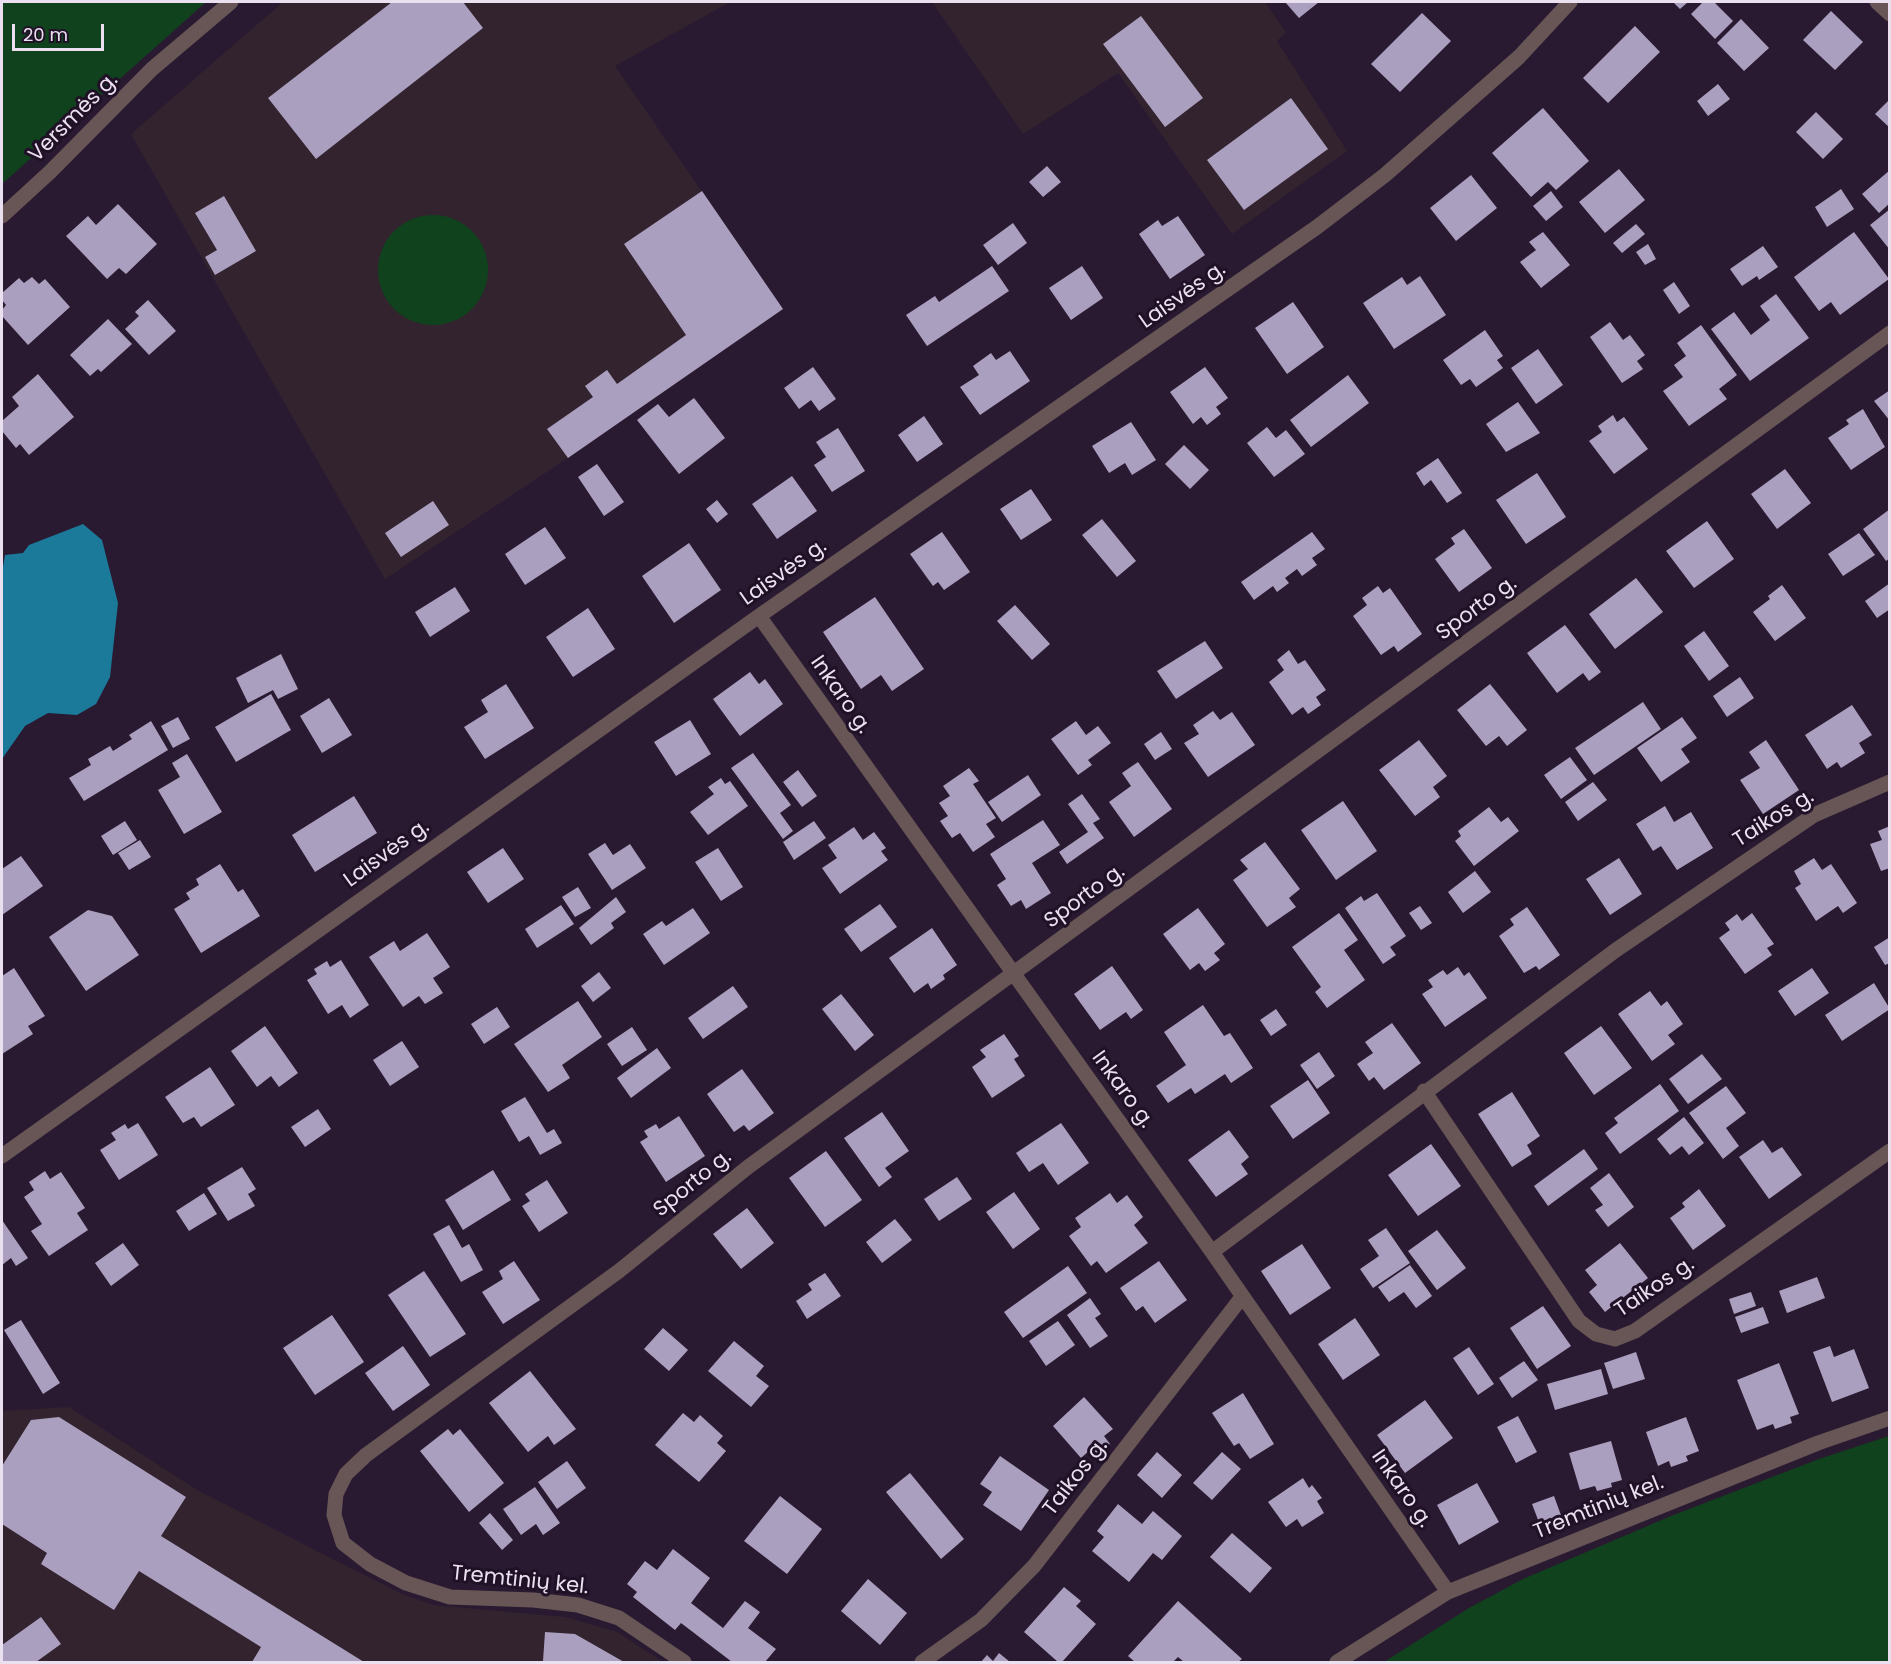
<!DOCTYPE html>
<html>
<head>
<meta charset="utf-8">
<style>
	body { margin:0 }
	#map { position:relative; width:1891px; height:1664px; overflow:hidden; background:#2a1a31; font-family:Poppins,sans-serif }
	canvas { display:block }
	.frame { position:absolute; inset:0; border:3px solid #eae0f0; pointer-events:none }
	.scale { position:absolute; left:12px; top:24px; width:92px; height:27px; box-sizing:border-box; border:3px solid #eae0f0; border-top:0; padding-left:8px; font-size:18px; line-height:21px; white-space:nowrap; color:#eae0f0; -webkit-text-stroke:4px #201127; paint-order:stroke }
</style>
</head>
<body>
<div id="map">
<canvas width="1891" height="1664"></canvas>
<div class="frame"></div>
<div class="scale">20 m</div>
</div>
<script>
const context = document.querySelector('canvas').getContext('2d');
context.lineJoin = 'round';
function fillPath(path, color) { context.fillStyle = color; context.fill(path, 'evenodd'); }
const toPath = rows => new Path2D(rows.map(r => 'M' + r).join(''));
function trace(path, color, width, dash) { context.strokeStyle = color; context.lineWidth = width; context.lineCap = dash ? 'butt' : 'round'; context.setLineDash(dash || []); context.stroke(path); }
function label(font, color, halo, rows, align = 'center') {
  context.font = font + ' Poppins,sans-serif'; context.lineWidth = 6; context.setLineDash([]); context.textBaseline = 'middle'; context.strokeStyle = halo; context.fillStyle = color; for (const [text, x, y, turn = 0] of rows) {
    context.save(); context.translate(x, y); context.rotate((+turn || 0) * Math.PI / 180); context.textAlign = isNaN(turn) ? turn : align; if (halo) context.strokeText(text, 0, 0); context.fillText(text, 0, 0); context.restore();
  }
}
fillPath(toPath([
	[283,2,730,2,615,66,783,309,568,458,385,579,131,134],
	[932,2,1265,2,1286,32,1277,41,1347,151,1232,234,1118,73,1023,134],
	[69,1407,197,1490,402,1594,433,1605,565,1617,617,1632,663,1662,2,1662,2,1411]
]), '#32232f');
fillPath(toPath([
	[2,2,206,2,2,184],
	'378 270a55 55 0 1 1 110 0a55 55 0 1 1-110 0Z',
	[1889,1436,1889,1662,1384,1662,1469,1608,1523,1579,1671,1516,1819,1459]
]), '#10421e');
fillPath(toPath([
	[83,524,102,540,118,603,110,677,96,704,77,715,48,713,25,726,2,759,2,573,5,555,23,553,29,545]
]), '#1b799a');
fillPath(toPath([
	[392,2,463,2,483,28,316,159,268,98],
	[1285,2,1319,2,1299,18],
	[1673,2,1688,2,1680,9],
	[1703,2,1714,2,1733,21,1715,39,1691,14],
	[1831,11,1863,42,1835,70,1803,40],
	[1422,13,1451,41,1400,92,1371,64],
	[1141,16,1203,98,1165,127,1103,44],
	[1741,19,1769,48,1744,71,1717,43],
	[1635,26,1660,52,1608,103,1583,78],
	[1718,84,1730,99,1708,116,1697,101],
	[1291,98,1328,149,1244,210,1207,160],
	[1890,99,1890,128,1875,114],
	[1543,108,1589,161,1556,190,1548,182,1531,197,1492,153],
	[1816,112,1843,139,1823,159,1796,132],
	[1047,166,1061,182,1043,197,1029,182],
	[1619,169,1645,200,1605,233,1579,202],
	[1890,170,1890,203,1879,213,1862,194],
	[1471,175,1497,208,1456,241,1430,208],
	[1841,189,1854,209,1827,227,1815,207],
	[702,191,783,309,568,458,547,429,593,397,585,386,607,370,617,384,686,335,624,244],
	[1551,191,1563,207,1546,221,1533,206],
	[224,196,256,251,215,275,205,257,217,250,195,213],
	[118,204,157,244,126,274,119,268,107,279,66,236,88,216,96,225],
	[1890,209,1890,250,1870,225],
	[1178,216,1205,255,1170,279,1139,234,1158,220,1162,226],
	[1013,223,1027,243,998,265,983,245],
	[1636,224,1645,234,1622,253,1613,243],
	[1543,232,1570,265,1541,288,1520,262,1536,250,1529,242],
	[1854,232,1889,279,1840,315,1831,302,1819,311,1794,277],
	[1648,244,1656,259,1645,265,1636,252],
	[1763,246,1778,267,1759,280,1757,276,1742,286,1730,269],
	[992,266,1009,291,927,346,906,315,935,296,939,302],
	[1082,266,1103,298,1071,320,1049,288],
	[1420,276,1446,315,1394,349,1363,303,1402,277,1407,285],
	[32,277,39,284,45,279,70,307,28,345,2,316,2,310,6,305,2,300,2,293,19,278,24,283],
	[1674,282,1690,306,1679,314,1663,290],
	[1776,294,1809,338,1750,381,1711,329,1734,312,1751,335,1770,320,1760,306],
	[148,300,176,331,149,355,125,329,139,316,135,312],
	[1293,302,1324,347,1287,374,1255,328],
	[108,319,132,344,101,372,98,369,90,376,70,355],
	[1610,322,1623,340,1630,335,1645,355,1637,361,1643,369,1622,383,1590,337],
	[1701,325,1737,375,1719,389,1727,399,1689,426,1663,391,1683,377,1674,365,1686,356,1677,343],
	[1485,330,1503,356,1497,360,1503,368,1476,387,1470,379,1461,385,1443,360],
	[1538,349,1563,385,1536,404,1511,368],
	[1010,351,1030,381,980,415,960,387,979,375,973,366,991,353,996,360],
	[813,367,836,399,819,411,811,400,799,409,784,388],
	[1205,367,1228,398,1216,407,1221,414,1207,425,1201,417,1193,424,1170,392],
	[38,374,74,417,29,455,20,444,16,448,2,431,2,421,19,406,12,397],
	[1348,375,1369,403,1311,447,1290,420],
	[1890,390,1890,421,1874,401],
	[694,398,725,438,679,474,637,420,658,404,669,417],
	[1518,402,1540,433,1506,452,1486,424],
	[1863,409,1885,447,1851,470,1828,438,1849,424,1846,420],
	[1613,415,1617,422,1624,417,1648,449,1614,474,1589,441,1602,432,1598,426],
	[924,416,943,444,917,462,898,435],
	[1131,422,1156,460,1132,475,1125,463,1109,473,1092,446],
	[1267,427,1276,438,1286,430,1305,454,1274,477,1247,443],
	[838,428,865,471,832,492,814,465,826,457,816,442],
	[1184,445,1209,470,1190,489,1165,464],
	[1438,458,1462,493,1447,503,1431,480,1424,486,1416,473],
	[597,464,624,502,604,516,578,477],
	[1785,469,1811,503,1777,529,1751,494],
	[1537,473,1566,517,1526,544,1496,500],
	[792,476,817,511,777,539,752,504],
	[1031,489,1052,520,1021,540,1000,509],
	[717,500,728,514,717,523,706,509],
	[433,501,449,525,401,557,385,533],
	[1890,509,1890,558,1886,561,1863,529],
	[1102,519,1136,561,1117,577,1082,535],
	[1707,521,1734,559,1694,588,1666,551],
	[545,527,566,558,525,585,505,554],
	[1464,529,1492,568,1459,592,1435,559,1455,544,1451,538],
	[942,532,970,572,944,590,938,582,933,586,910,554],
	[1312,532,1325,549,1312,558,1317,565,1302,576,1297,569,1285,578,1289,583,1277,592,1273,586,1254,600,1241,582],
	[1859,533,1875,555,1843,576,1828,554],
	[689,543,721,590,674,623,642,576],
	[1636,578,1663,612,1615,649,1589,614],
	[1890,583,1890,609,1877,618,1865,601],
	[1782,585,1806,618,1775,641,1753,612,1770,599,1768,596],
	[1378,586,1383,593,1390,588,1422,634,1398,652,1394,646,1381,655,1353,616,1367,605,1362,598],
	[455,587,470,611,430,637,415,612],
	[875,597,924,669,892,691,881,675,861,689,823,632],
	[1015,605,1050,644,1032,660,997,621],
	[588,608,615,649,573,677,546,637],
	[1565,625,1601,672,1589,681,1583,673,1557,693,1527,653],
	[1704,631,1729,666,1709,681,1684,646],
	[1205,641,1223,668,1176,699,1157,671],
	[1289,650,1298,664,1305,660,1326,690,1316,697,1321,705,1308,714,1303,707,1292,715,1269,682,1284,670,1277,660],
	[281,654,298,689,278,699,273,690,248,703,236,678],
	[750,672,759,684,765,679,783,704,740,736,713,699],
	[1740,677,1754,698,1727,717,1713,696],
	[506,684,534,728,485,759,464,727,488,712,481,700],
	[1490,684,1527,730,1507,746,1499,736,1486,746,1457,710],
	[271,694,291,730,236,762,215,727],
	[329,698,352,735,322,753,300,716],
	[1643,702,1661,729,1594,775,1575,748],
	[1852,705,1872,735,1859,743,1865,753,1841,768,1837,762,1827,769,1805,735],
	[1213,711,1220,720,1232,712,1255,745,1208,777,1184,743,1199,734,1193,725],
	[178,717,190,739,173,748,161,726],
	[1682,717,1697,738,1681,749,1690,762,1661,782,1637,748],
	[690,720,711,754,676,776,654,742],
	[151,721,168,750,84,801,69,778,91,765,88,759,110,746,113,751,132,739,129,735],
	[1076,721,1086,735,1098,726,1111,743,1088,760,1092,765,1078,775,1051,739],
	[1161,732,1172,749,1155,760,1144,744],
	[1419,740,1447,776,1433,787,1440,797,1415,816,1379,770],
	[1766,740,1799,790,1763,814,1740,780,1760,768,1749,752],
	[753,753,791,805,780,813,793,831,783,839,731,768],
	[187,754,222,812,184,834,158,790,180,777,172,763],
	[1570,757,1587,780,1561,799,1544,775],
	[1138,762,1172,809,1134,837,1109,802,1131,786,1122,773],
	[969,768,979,781,973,784,996,818,986,824,995,837,973,852,960,833,952,838,940,821,948,816,939,803,950,796,943,786],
	[798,770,817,796,802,807,783,782],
	[1028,775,1041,795,1002,822,988,802],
	[721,778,725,784,730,781,748,806,708,835,690,812,714,794,708,787],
	[1593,782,1607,800,1578,821,1565,802],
	[1082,794,1100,819,1093,823,1104,838,1067,864,1059,852,1088,832,1068,804],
	[354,796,377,833,315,872,292,835],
	[1343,801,1377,851,1336,880,1301,830],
	[1665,806,1674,822,1691,812,1713,848,1677,870,1661,846,1653,851,1636,824],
	[1489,807,1501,822,1508,817,1519,831,1474,866,1455,841,1461,836,1458,831],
	[1043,820,1060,845,1032,863,1051,893,1026,909,1021,900,1011,906,997,885,1006,879,990,854],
	[125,821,137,840,113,855,101,836],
	[814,821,826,838,794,860,783,842],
	[1890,826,1890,868,1881,871,1870,844,1882,840,1878,831],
	[854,827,863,840,874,832,886,848,881,851,888,860,840,894,822,868,837,858,828,845],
	[140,840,151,857,129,870,118,853],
	[1265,842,1300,889,1289,898,1296,907,1267,927,1233,880,1248,869,1240,860],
	[605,843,613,855,630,844,646,868,612,890,588,854],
	[503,848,524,879,488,903,467,872],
	[718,848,743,887,721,901,695,862],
	[21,856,43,886,2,915,2,869],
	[1619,858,1642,894,1610,915,1586,879],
	[1814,858,1822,870,1831,864,1857,903,1843,913,1838,906,1816,921,1795,888,1801,884,1794,871],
	[220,864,238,892,243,889,260,916,201,953,174,909,190,899,186,893,199,885,196,879],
	[1475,871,1491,892,1463,913,1448,892],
	[578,887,591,908,575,917,562,897],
	[1377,893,1406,936,1390,947,1396,955,1383,964,1345,908,1361,896,1364,901],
	[616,897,626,912,611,923,614,928,591,945,579,928],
	[880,904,897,927,861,952,844,929],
	[561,905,574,924,537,948,525,929],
	[1420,906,1432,923,1421,930,1409,913],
	[1527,907,1560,955,1539,970,1536,966,1524,973,1499,936,1514,925,1510,919],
	[693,908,710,933,664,965,643,934,662,921,666,926],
	[1198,908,1225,944,1214,953,1220,960,1205,971,1199,963,1190,970,1163,934],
	[88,910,112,916,139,955,86,991,49,937],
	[1339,913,1358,940,1344,950,1365,980,1327,1008,1315,992,1321,987,1292,947],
	[1752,913,1774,944,1767,948,1772,955,1745,974,1719,938,1730,930,1725,923,1737,914,1742,921],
	[932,928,957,965,943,975,945,979,931,989,928,983,914,993,889,958],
	[427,933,450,967,433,978,443,993,425,1004,419,996,403,1007,369,957,394,941,400,951],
	[1890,937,1890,963,1885,965,1874,947],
	[341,960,369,1005,350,1018,342,1005,328,1014,307,980,317,974,314,969,327,961,330,967],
	[1112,966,1143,1010,1131,1019,1126,1012,1100,1030,1074,994],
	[1458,967,1464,976,1469,972,1487,998,1445,1027,1422,994,1433,987,1428,980,1443,970,1447,975],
	[14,968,45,1016,28,1026,33,1034,2,1054,2,976],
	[1812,968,1829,993,1795,1016,1778,991],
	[599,972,611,988,593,1002,581,986],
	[1874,983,1890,1009,1842,1041,1825,1015],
	[733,986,748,1007,703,1039,688,1018],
	[1650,991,1661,1006,1667,1001,1683,1024,1668,1035,1675,1044,1652,1061,1618,1014],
	[841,994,874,1035,855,1051,822,1009],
	[578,1001,602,1037,562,1065,570,1078,548,1092,514,1044],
	[1203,1005,1224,1036,1230,1033,1253,1068,1231,1083,1225,1074,1195,1094,1191,1088,1168,1103,1156,1086,1186,1065,1164,1032],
	[497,1007,510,1027,484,1044,471,1024],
	[1276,1009,1287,1025,1271,1036,1260,1020],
	[1392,1023,1421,1063,1384,1090,1374,1077,1369,1081,1357,1064,1373,1053,1365,1042],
	[265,1026,298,1073,279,1087,271,1076,257,1087,231,1051],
	[1601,1026,1632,1068,1594,1095,1564,1053],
	[632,1027,647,1050,622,1066,607,1044],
	[1004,1034,1019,1056,1014,1059,1025,1076,992,1098,972,1067,986,1057,980,1050],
	[402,1041,419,1067,390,1086,373,1060],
	[657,1048,671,1068,631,1098,617,1078],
	[1319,1052,1335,1076,1317,1089,1300,1065],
	[1702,1054,1722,1079,1688,1104,1669,1079],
	[210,1067,235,1105,201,1127,194,1117,183,1123,165,1097],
	[742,1069,774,1113,749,1131,744,1125,734,1132,707,1094],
	[1308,1080,1330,1113,1293,1139,1270,1106],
	[1660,1084,1679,1111,1620,1154,1605,1133,1618,1123,1614,1118],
	[1726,1086,1746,1113,1726,1128,1739,1146,1723,1159,1689,1113],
	[1512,1092,1540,1136,1527,1145,1532,1154,1512,1167,1478,1114],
	[525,1097,547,1133,554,1129,562,1143,540,1155,529,1136,519,1142,501,1111],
	[318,1109,331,1129,305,1147,291,1127],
	[882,1112,909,1151,885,1168,892,1177,879,1187,844,1138],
	[679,1116,705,1156,666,1182,640,1142,648,1137,644,1131,656,1124,659,1129],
	[1684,1117,1704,1143,1689,1155,1682,1146,1670,1155,1657,1139],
	[138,1123,158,1155,119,1180,100,1150,116,1140,111,1133,125,1124,128,1129],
	[1061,1123,1089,1163,1058,1185,1043,1163,1029,1172,1016,1153],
	[1229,1130,1249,1157,1241,1164,1248,1174,1216,1197,1188,1160],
	[1763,1140,1772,1153,1782,1147,1802,1175,1769,1199,1739,1157],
	[1431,1144,1461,1186,1418,1216,1388,1175],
	[1584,1149,1598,1169,1548,1206,1534,1186],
	[826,1151,862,1200,825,1227,789,1178],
	[242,1167,256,1189,248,1194,255,1206,228,1221,207,1188],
	[493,1170,511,1200,463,1230,445,1200],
	[45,1171,50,1179,61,1172,85,1208,77,1213,88,1230,49,1256,31,1231,42,1224,24,1197,34,1190,29,1182],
	[1609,1173,1634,1207,1608,1227,1595,1210,1603,1205,1590,1188],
	[957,1177,972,1199,939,1221,924,1199],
	[547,1180,568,1213,539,1232,522,1206,530,1201,525,1194],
	[1699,1189,1726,1226,1693,1250,1670,1218,1685,1207,1682,1203],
	[1014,1192,1040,1229,1013,1249,986,1212],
	[204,1193,217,1214,189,1231,176,1211],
	[1110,1193,1117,1203,1127,1195,1143,1217,1134,1225,1148,1243,1106,1273,1097,1261,1091,1266,1069,1236,1081,1227,1075,1218],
	[747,1208,774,1243,741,1269,713,1234],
	[895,1219,912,1240,882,1263,866,1242],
	[2,1220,28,1258,16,1266,11,1258,2,1265],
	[449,1225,462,1248,469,1244,483,1270,461,1282,433,1234],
	[1386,1228,1410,1263,1373,1288,1360,1269,1379,1256,1368,1240],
	[1437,1230,1466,1268,1437,1290,1408,1251],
	[123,1243,139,1265,111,1286,95,1263],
	[1620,1243,1648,1278,1605,1312,1589,1292,1597,1285,1585,1270],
	[1302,1244,1331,1288,1290,1315,1261,1271],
	[514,1261,540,1300,503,1324,482,1292,503,1279,499,1271],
	[1159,1261,1187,1300,1155,1323,1143,1306,1136,1311,1120,1288],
	[1410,1265,1432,1296,1416,1308,1404,1292,1389,1302,1378,1287],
	[1068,1266,1087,1293,1023,1338,1004,1312],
	[424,1271,466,1334,430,1357,388,1295],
	[825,1273,841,1296,807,1319,796,1301,812,1290,808,1284],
	[1817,1277,1825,1298,1787,1313,1779,1291],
	[1751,1292,1756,1306,1734,1314,1729,1299],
	[1090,1298,1101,1314,1095,1318,1108,1336,1090,1348,1067,1315],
	[1543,1306,1571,1346,1537,1369,1510,1328],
	[1763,1307,1769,1323,1741,1333,1735,1317],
	[332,1315,364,1362,315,1395,283,1348],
	[1355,1318,1380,1355,1343,1380,1318,1344],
	[21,1320,60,1383,43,1394,4,1330],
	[1058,1321,1075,1345,1046,1366,1029,1341],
	[663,1328,688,1350,669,1371,644,1349],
	[734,1341,764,1366,756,1376,769,1386,751,1407,708,1371],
	[403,1346,430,1385,393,1411,365,1373],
	[1830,1346,1834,1357,1854,1349,1869,1388,1832,1402,1813,1352],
	[1469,1347,1494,1384,1478,1395,1453,1358],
	[1636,1352,1645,1379,1613,1389,1604,1363],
	[1524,1361,1538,1380,1512,1398,1499,1378],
	[1779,1363,1799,1414,1790,1417,1792,1423,1775,1429,1773,1424,1757,1430,1737,1380],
	[1601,1369,1608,1394,1555,1410,1547,1384],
	[530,1371,576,1429,554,1445,548,1436,528,1452,489,1403],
	[1243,1393,1274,1444,1250,1459,1239,1443,1234,1446,1212,1413],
	[1084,1397,1113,1429,1104,1436,1110,1444,1096,1456,1090,1450,1081,1458,1053,1426],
	[1425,1400,1453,1438,1405,1473,1377,1435],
	[683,1413,694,1422,700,1415,723,1436,717,1443,726,1451,699,1482,655,1445],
	[1518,1416,1537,1452,1516,1463,1497,1427],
	[59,1417,186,1497,161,1536,364,1662,252,1662,261,1647,139,1571,114,1610,41,1564,47,1553,2,1524,2,1466,31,1420],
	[1686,1417,1699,1451,1686,1456,1688,1461,1671,1467,1669,1461,1658,1466,1646,1432],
	[448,1429,453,1435,460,1429,504,1483,469,1512,420,1451],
	[1611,1441,1622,1480,1611,1483,1612,1487,1597,1491,1595,1486,1580,1490,1569,1453],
	[1157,1452,1182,1475,1162,1498,1137,1475],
	[1222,1452,1241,1469,1212,1500,1193,1483],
	[1000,1456,1049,1490,1021,1531,983,1505,992,1492,980,1484],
	[567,1461,586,1488,557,1509,538,1482],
	[910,1473,964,1539,941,1559,886,1492],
	[1303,1478,1309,1488,1312,1485,1322,1498,1317,1501,1324,1513,1302,1527,1297,1519,1286,1527,1268,1502],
	[1477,1483,1499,1522,1459,1545,1437,1505],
	[535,1487,560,1523,543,1535,536,1524,521,1535,503,1509],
	[780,1496,822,1529,787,1574,744,1541],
	[1554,1496,1562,1518,1540,1525,1532,1504],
	[1118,1504,1142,1524,1153,1511,1182,1536,1162,1560,1153,1553,1129,1582,1092,1551,1104,1537,1097,1531],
	[490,1513,513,1540,502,1550,479,1523],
	[1232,1533,1272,1568,1250,1593,1210,1557],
	[673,1549,710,1578,691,1603,723,1628,745,1601,760,1612,748,1628,776,1649,765,1662,732,1662,681,1623,675,1630,633,1597,637,1592,627,1584,645,1561,657,1570],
	[868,1579,907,1613,880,1645,841,1611],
	[1064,1587,1081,1601,1076,1606,1096,1624,1062,1662,1058,1662,1024,1632],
	[1178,1601,1242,1659,1238,1662,1184,1662,1178,1657,1173,1662,1135,1662,1128,1656],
	[41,1617,61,1644,36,1662,2,1662,2,1645],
	[545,1632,575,1634,624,1662,543,1661],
	[999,1653,1010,1662,981,1662,987,1655,993,1661]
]), '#ab9fbf');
trace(toPath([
	[1877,2,1890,14],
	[2,216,50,172,152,69,231,2],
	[759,616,1212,1252,1448,1592],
	[1424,1091,1579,1321,1596,1334,1615,1339,1635,1331,1890,1151],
	[2,1156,759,616,1317,227,1385,175,1519,57,1570,2],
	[1212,1252,1616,950,1814,815,1890,782],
	[684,1662,619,1618,578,1605,533,1600,450,1597,406,1583,370,1564,343,1543,334,1515,336,1494,346,1474,366,1455,619,1271,748,1167,1890,333],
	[922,1662,981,1620,1034,1566,1242,1297],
	[1337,1662,1448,1592,1818,1443,1890,1418]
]), '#675655', 15);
label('21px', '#eae0f0', '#201127', [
	["Versmės g.",74,118,-45],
	["Laisvės g.",1183,296,-35],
	["Laisvės g.",784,573,-35],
	["Sporto g.",1477,609,-36],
	["Inkaro g.",840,695,55],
	["Taikos g.",1774,819,-32],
	["Laisvės g.",387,854,-36],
	["Sporto g.",1085,897,-36],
	["Inkaro g.",1122,1090,54],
	["Sporto g.",693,1184,-39],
	["Taikos g.",1655,1288,-34],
	["Taikos g.",1076,1478,-52],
	["Inkaro g.",1401,1489,55],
	["Tremtinių kel.",1599,1508,-22],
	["Tremtinių kel.",520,1581,6]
]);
</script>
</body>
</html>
